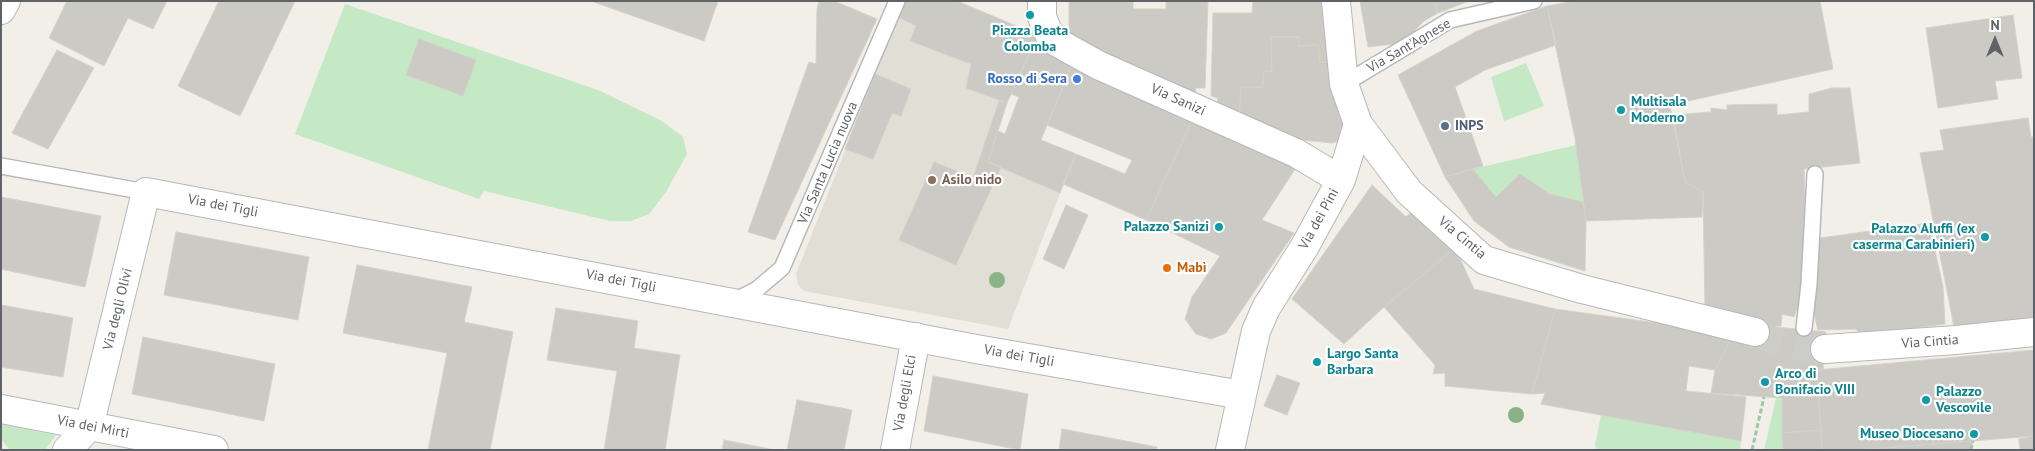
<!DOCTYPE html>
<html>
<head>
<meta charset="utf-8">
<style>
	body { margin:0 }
	#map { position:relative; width:2035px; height:451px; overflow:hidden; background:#f1efe8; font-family:"PT Sans",sans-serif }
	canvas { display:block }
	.frame { position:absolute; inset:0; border:2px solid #5f6368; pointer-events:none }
	.north { position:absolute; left:1970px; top:15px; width:50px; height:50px; -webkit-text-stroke:4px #fff; paint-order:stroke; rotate:0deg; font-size:14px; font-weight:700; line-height:20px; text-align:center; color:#5f6368 }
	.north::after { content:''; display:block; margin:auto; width:18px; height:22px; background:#5f6368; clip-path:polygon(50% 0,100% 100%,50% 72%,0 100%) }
</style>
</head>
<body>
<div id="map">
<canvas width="2035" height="451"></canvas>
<div class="frame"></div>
<div class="north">N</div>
</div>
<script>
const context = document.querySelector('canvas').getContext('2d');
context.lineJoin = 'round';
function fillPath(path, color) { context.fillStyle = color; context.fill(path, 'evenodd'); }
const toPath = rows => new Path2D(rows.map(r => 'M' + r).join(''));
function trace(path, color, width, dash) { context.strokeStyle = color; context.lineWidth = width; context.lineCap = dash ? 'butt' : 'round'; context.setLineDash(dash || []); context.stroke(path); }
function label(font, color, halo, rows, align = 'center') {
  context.font = font + ' "PT Sans",sans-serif'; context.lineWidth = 4.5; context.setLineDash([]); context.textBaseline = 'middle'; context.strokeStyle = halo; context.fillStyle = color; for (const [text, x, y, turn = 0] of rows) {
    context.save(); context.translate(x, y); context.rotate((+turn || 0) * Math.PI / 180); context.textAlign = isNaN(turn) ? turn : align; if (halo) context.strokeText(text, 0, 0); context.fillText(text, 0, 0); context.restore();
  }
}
fillPath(toPath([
	[898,17,916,26,911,42,971,64,967,88,1007,103,988,162,1060,193,1008,329,804,291,798,285,796,274]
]), '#e1ded6');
fillPath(toPath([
	[345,4,598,90,662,121,683,137,687,154,666,192,649,214,631,221,610,221,484,191,479,199,295,134],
	[1526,63,1544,106,1504,121,1491,77],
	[1576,145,1583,202,1551,194,1520,174,1496,197,1473,169],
	[1776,398,1782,398,1783,450,1764,450],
	[1601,415,1741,441,1740,450,1597,450,1595,445],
	[1,424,56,435,45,450,10,450,1,439]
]), '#c5e8c5');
const building = toPath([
	[67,1,167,1,153,29,128,18,104,66,49,38,67,1],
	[219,1,295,1,240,116,178,86,219,1],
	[591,1,718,1,704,41,591,1],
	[819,1,834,1,877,19,775,240,748,232,809,62,816,64,817,9,819,1],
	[904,1,957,1,1038,35,1007,103,966,88,971,64,910,41,916,26,898,17,904,1],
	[1069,1,1133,1,1133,9,1166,9,1166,1,1208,1,1205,88,1196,88,1195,92,1069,42,1069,1],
	[1253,1,1333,1,1330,63,1320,62,1318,45,1298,46,1299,37,1271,37,1272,71,1264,71,1263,87,1241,87,1239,122,1217,109,1218,98,1211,96,1213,13,1252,13,1253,1],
	[1360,1,1435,1,1438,13,1424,21,1402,43,1368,47,1360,1],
	[1435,1,1469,1,1438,13,1435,1],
	[1575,1,1820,1,1833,69,1670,105,1685,182,1703,192,1702,217,1586,221,1575,138,1547,6,1575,1],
	[1547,6,1556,45,1485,70,1455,87,1483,166,1445,177,1398,75,1477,31,1547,6],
	[2013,15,2022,78,1995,81,1998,99,1938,108,1926,28,2013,15],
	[1271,37,1299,37,1298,46,1318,45,1320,62,1330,63,1347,132,1343,140,1332,143,1273,137,1239,122,1241,87,1263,87,1264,71,1272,71,1271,37],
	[419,39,476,60,463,96,406,75,419,39],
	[1032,47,1073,62,1041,140,1076,154,1060,193,988,162,998,131,1005,134,1019,97,1011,94,1032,47],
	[57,50,94,68,48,149,12,133,57,50],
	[1073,62,1196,112,1146,220,1063,184,1076,154,1125,174,1132,160,1047,125,1073,62],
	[875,74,911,89,901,116,892,113,873,159,845,149,875,74],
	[1832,88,1850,88,1860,163,1804,169,1806,282,1794,317,1782,314,1781,326,1756,325,1705,308,1703,192,1685,182,1673,115,1711,112,1711,108,1727,110,1727,105,1777,104,1777,115,1809,112,1809,94,1832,88],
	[999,101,1007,103,988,162,1001,167,956,265,899,240,934,162,973,178,999,101],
	[1196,112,1299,163,1262,220,1294,233,1226,333,1211,339,1196,334,1185,319,1192,297,1220,256,1146,220,1196,112],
	[2028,118,2031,137,2034,137,2034,320,1955,332,1920,153,1944,150,1940,130,2028,118],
	[1473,169,1496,197,1520,174,1550,194,1583,202,1586,221,1585,271,1509,247,1474,221,1445,177,1473,169],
	[1372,185,1406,217,1415,209,1455,248,1384,307,1344,344,1292,299,1372,185],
	[1,197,101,216,85,287,1,269,1,197],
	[1066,205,1088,215,1064,269,1043,259,1066,205],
	[1929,223,1943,287,1945,324,1861,335,1856,329,1818,330,1814,313,1813,239,1929,223],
	[176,232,309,257,298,320,164,295,176,232],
	[1455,248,1474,289,1555,309,1532,394,1445,386,1445,373,1433,374,1435,365,1384,307,1455,248],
	[357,265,472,287,464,322,513,332,490,450,428,450,447,353,343,333,357,265],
	[1,305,73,318,63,377,1,367,1,305],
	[556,308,638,321,634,348,680,355,665,450,604,450,617,371,547,360,556,308],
	[1555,309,1650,322,1713,328,1734,334,1715,370,1689,366,1686,391,1746,397,1741,441,1541,404,1545,393,1532,394,1555,309],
	[1756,325,1826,332,1823,369,1817,370,1821,430,1782,433,1782,398,1711,393,1715,370,1734,334,1756,325],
	[143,337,275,364,264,421,132,394,143,337],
	[2034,350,2034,436,1858,450,1822,450,1817,370,2034,350],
	[1277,375,1300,383,1287,415,1264,406,1277,375],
	[933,376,1028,394,1020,450,924,431,933,376],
	[797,400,852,410,844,450,787,450,797,400],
	[1062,429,1157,447,1156,450,1059,450,1062,429],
	[1821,430,1822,450,1783,450,1782,433,1821,430],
	[2034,436,2034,450,2020,450,2019,439,2034,436],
	[724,440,775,450,722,450,724,440],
	[1973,441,1971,450,1858,450,1973,441]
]);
fillPath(building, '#cccac5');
trace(building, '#d6d1c6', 1);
trace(toPath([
	[1755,332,1775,341,1800,347,1825,349]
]), '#ccccc8', 28, [28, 14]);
const lane = toPath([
	[1344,84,1450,20,1534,1],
	[1,166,146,192],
	[732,302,756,290,782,268,897,1],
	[1804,328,1809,284,1815,174]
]);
const street = toPath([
	[1042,1,1042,17,1051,39,1098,65,1296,153,1341,180],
	[1336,1,1344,84,1358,124,1409,192,1484,260,1582,289,1755,332],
	[1825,349,1956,340,2034,332],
	[1,409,214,450],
	[67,450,89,427,146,192,976,349,1242,395],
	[895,450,916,337],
	[1230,450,1256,331,1266,308,1305,246,1341,180,1358,124]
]);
const secondary = toPath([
	[1,10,6,1]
]);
trace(lane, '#b5b8bc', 18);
trace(street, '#b5b8bc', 30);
trace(secondary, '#b6babf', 30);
trace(toPath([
	[1752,450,1764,397],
	[1971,450,1973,441]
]), '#9cc7a9', 3, [5, 2.5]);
trace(lane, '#fff', 15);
trace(street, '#fff', 28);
trace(secondary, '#fff', 28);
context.fillStyle = '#89b387';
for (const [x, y] of [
	[997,280],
	[1516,415]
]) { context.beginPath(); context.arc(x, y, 8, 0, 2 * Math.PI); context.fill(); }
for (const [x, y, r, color] of [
	[1030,15,5,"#0f9aa8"],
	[1077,79,5,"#3f7fe0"],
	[1621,110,5,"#0f9aa8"],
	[1445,126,5,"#5c6f8a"],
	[932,180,5,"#8d6e63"],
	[1219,227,5,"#0f9aa8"],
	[1985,237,5,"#0f9aa8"],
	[1167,268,5,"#e8710a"],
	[1317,362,5,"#0f9aa8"],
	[1765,382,5,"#0f9aa8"],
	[1926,400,5,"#0f9aa8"],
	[1974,434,5,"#0f9aa8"]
]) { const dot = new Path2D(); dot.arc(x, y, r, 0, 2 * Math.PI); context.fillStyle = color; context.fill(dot); trace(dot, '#fff', 2); }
label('bold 14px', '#0d838f', '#fff', [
	["Piazza Beata",1030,31,"center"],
	["Colomba",1030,47,"center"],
	["Multisala",1631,102],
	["Moderno",1631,118],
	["Palazzo Sanizi",1209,227,"right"],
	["Palazzo Aluffi (ex",1975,229,"right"],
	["caserma Carabinieri)",1975,245,"right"],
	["Largo Santa",1327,354],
	["Barbara",1327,370],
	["Arco di",1775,374],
	["Bonifacio VIII",1775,390],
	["Palazzo",1936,392],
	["Vescovile",1936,408],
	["Museo Diocesano",1964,434,"right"]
], 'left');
label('14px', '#5f6368', '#fff', [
	["Via Sant'Agnese",1409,46,-30],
	["Via Sanizi",1178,100,24],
	["Via Santa Lucia nuova",828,163,-67],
	["Via dei Tigli",223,206,11],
	["Via dei Pini",1319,219,-61],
	["Via Cintia",1462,238,40],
	["Via dei Tigli",621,281,11],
	["Via degli Olivi",118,309,-76],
	["Via Cintia",1930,342,-4],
	["Via dei Tigli",1019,356,10],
	["Via degli Elci",905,393,-80],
	["Via dei Mirti",93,427,11]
]);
label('bold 14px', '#366cbe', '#fff', [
	["Rosso di Sera",1067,79]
], 'right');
label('bold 14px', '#4e5e75', '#fff', [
	["INPS",1455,126]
], 'left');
label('bold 14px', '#785e54', '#fff', [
	["Asilo nido",942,180]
], 'left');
label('bold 14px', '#c56008', '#fff', [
	["Mabì",1177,268]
], 'left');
</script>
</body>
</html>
